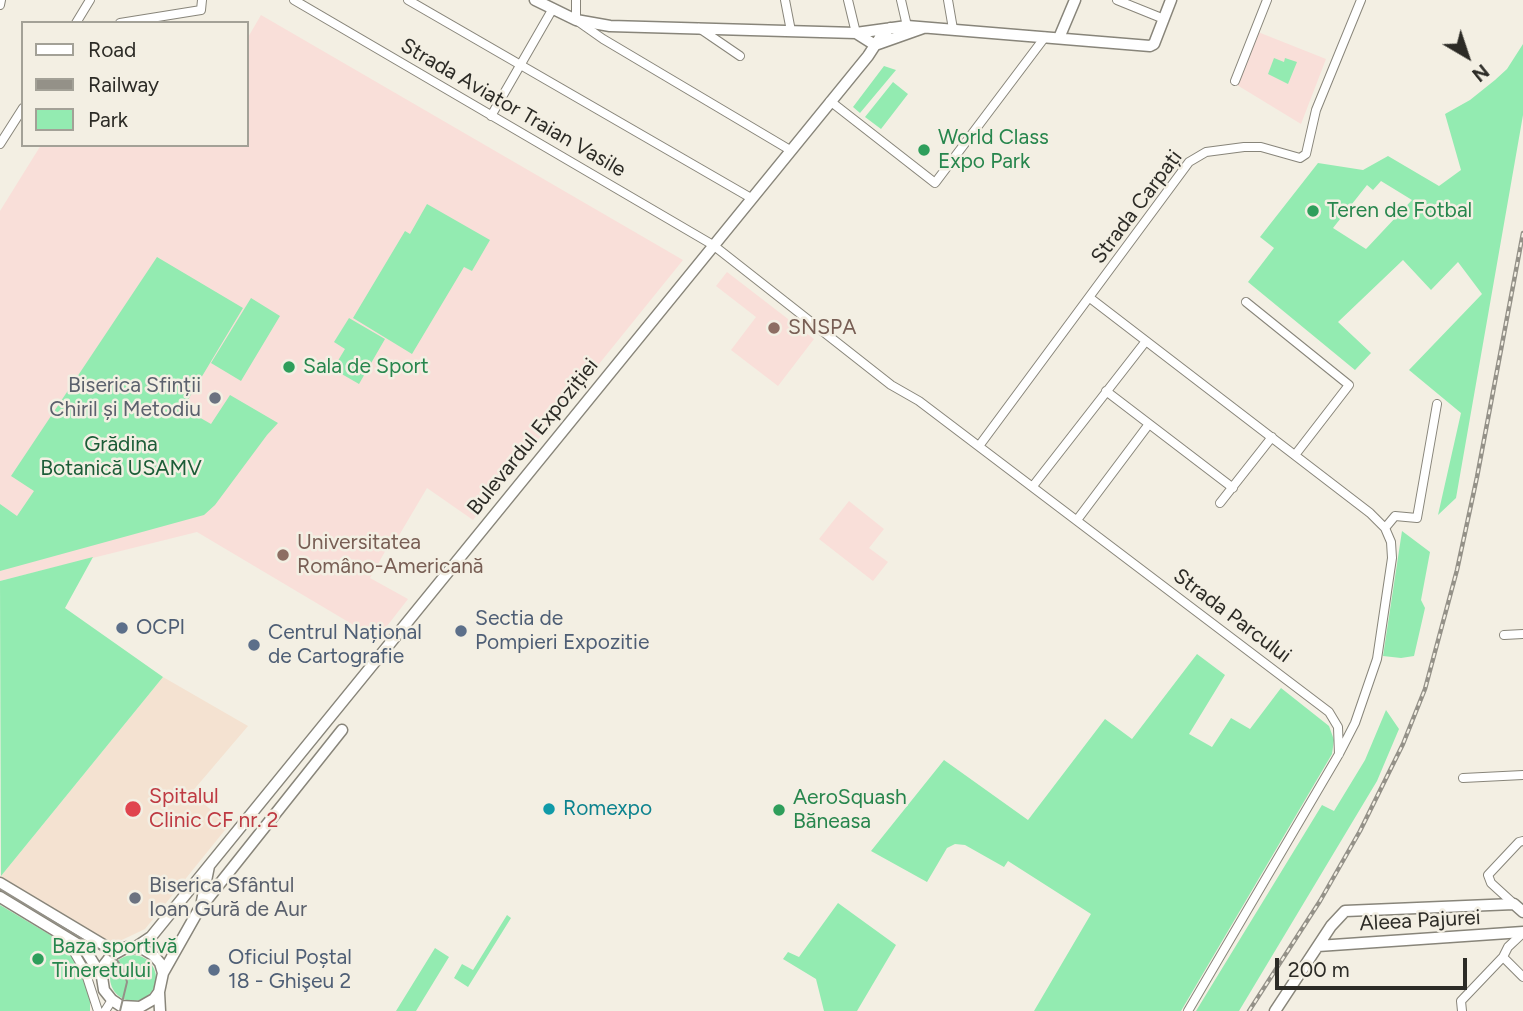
<!DOCTYPE html>
<html>
<head>
<meta charset="utf-8">
<style>
	body { margin:0 }
	#map { position:relative; width:1523px; height:1011px; overflow:hidden; background:#f3efe3; font-family:Figtree,sans-serif }
	canvas { display:block }
	.legend { position:absolute; left:21px; top:21px; width:228px; height:126px; box-sizing:border-box; background:#f3efe3; border:2px solid #a3a197; margin:0; padding:9px 12px; list-style:none; font-size:21px; color:#2c2b26 }
	.legend li { display:flex; align-items:center; gap:14px; height:35px }
	.legend b { width:35px; border:2px solid #a3a197 }
	.north { position:absolute; left:1432px; top:21px; width:70px; height:70px; -webkit-text-stroke:5px #f3efe3; paint-order:stroke; rotate:141deg; font-size:19px; font-weight:700; line-height:28px; text-align:center; color:#2c2b26 }
	.north::after { content:''; display:block; margin:auto; width:24px; height:32px; background:#2c2b26; clip-path:polygon(50% 0,100% 100%,50% 72%,0 100%) }
	.scale { position:absolute; left:1275px; top:958px; width:192px; height:32px; box-sizing:border-box; border:4px solid #2c2b26; border-top:0; padding-left:9px; font-size:21px; line-height:24px; white-space:nowrap; color:#2c2b26; -webkit-text-stroke:5px #f3efe3; paint-order:stroke }
</style>
</head>
<body>
<div id="map">
<canvas width="1523" height="1011"></canvas>
<ul class="legend">
<li><b style="height:9px;background:#fff"></b>Road</li>
<li><b style="height:9px;background:#949188"></b>Railway</li>
<li><b style="height:19px;background:#93ebb1"></b>Park</li>
</ul>
<div class="north">N</div>
<div class="scale">200 m</div>
</div>
<script>
const context = document.querySelector('canvas').getContext('2d');
context.lineJoin = 'round';
function fillPath(path, color) { context.fillStyle = color; context.fill(path, 'evenodd'); }
const toPath = rows => new Path2D(rows.map(r => 'M' + r).join(''));
function trace(path, color, width, dash) { context.strokeStyle = color; context.lineWidth = width; context.lineCap = dash ? 'butt' : 'round'; context.setLineDash(dash || []); context.stroke(path); }
function label(font, color, halo, rows, align = 'center') {
  context.font = font + ' Figtree,sans-serif'; context.lineWidth = 5; context.setLineDash([]); context.textBaseline = 'middle'; context.strokeStyle = halo; context.fillStyle = color; for (const [text, x, y, turn = 0] of rows) {
    context.save(); context.translate(x, y); context.rotate((+turn || 0) * Math.PI / 180); context.textAlign = isNaN(turn) ? turn : align; if (halo) context.strokeText(text, 0, 0); context.fillText(text, 0, 0); context.restore();
  }
}
fillPath(toPath([
	[261,15,683,260,473,520,427,488,391,549,387,548,370,578,408,599,377,639,197,532,0,581,0,211,41,145,247,145,247,39],
	[1258,32,1326,59,1301,124,1237,85],
	[727,272,814,339,778,386,731,350,756,317,716,286],
	[849,501,884,529,869,548,888,562,873,581,819,539]
]), '#f9dfd9');
fillPath(toPath([
	[163,677,248,726,191,793,229,825,145,929,107,947,1,876]
]), '#f4e2d1');
fillPath(toPath([
	[1523,44,1523,115,1456,498,1438,515,1461,413,1409,370,1482,294,1458,262,1431,290,1403,260,1338,322,1371,353,1355,370,1248,282,1274,248,1260,237,1318,163,1363,170,1388,156,1439,186,1461,170,1445,114,1470,100,1495,80,1507,69],
	[1381,181,1412,200,1366,249,1333,228,1367,185,1373,190],
	[1274,58,1284,62,1285,58,1297,62,1288,84,1268,74],
	[884,66,896,70,860,113,853,107],
	[893,82,908,94,881,129,865,117],
	[427,204,490,240,472,271,464,267,412,354,353,318,405,231,410,234],
	[157,257,243,308,183,408,211,424,230,395,278,423,267,435,215,505,204,515,0,571,0,504,17,516,34,491,11,476],
	[251,298,280,316,241,381,211,363],
	[349,318,385,339,359,384,333,369,345,349,334,342],
	[1402,531,1430,552,1421,600,1425,608,1414,656,1401,658,1383,656],
	[93,557,65,608,163,677,1,876,0,581],
	[1197,654,1225,675,1189,734,1212,747,1231,718,1250,729,1281,688,1329,726,1334,740,1332,754,1181,1011,1034,1011,1091,914,1008,861,1004,867,965,845,955,844,947,848,927,882,871,851,944,760,1028,820,1105,719,1132,739],
	[1386,710,1399,729,1377,781,1239,1011,1196,1011,1322,805,1334,811,1365,760],
	[838,903,896,945,857,1011,824,1011,816,979,783,959,788,952,799,957],
	[0,905,62,942,71,951,80,967,90,1001,90,1011,0,1011],
	[507,915,511,918,468,987,454,978,462,964,473,970],
	[435,948,449,957,416,1011,396,1011],
	'110 978a23 23 0 1 1 46 0a23 23 0 1 1-46 0Z'
]), '#93ebb1');
const street = toPath([
	[294,0,713,245,891,385,919,401,1329,712,1338,727,1339,754],
	[408,0,751,198],
	[576,0,576,20,603,39,790,150],
	[785,0,791,31],
	[848,0,856,33],
	[901,0,907,26],
	[948,0,953,29],
	[1117,0,1164,19],
	[0,5,1,0],
	[76,23,90,0],
	[120,23,201,10,202,0],
	[699,28,740,56],
	[1235,81,1267,0],
	[830,101,935,183,1045,37],
	[491,116,552,10],
	[0,144,23,108],
	[1090,298,1370,513,1385,528,1391,542,1392,558,1377,659,1355,723,1339,754,1188,1011],
	[1246,302,1349,385,1295,455],
	[1106,391,1233,488],
	[979,446,1189,162,1206,152,1244,147,1261,147,1300,158,1306,154,1316,110,1361,0],
	[1033,486,1146,341],
	[1220,503,1272,437],
	[1077,520,1149,424],
	[1385,528,1395,516,1417,518,1437,404],
	[1504,635,1523,634],
	[1463,778,1523,775],
	[1514,904,1491,883,1488,875,1519,842,1523,841],
	[1523,933,1508,947,1503,957,1523,977],
	[67,940,85,971,98,1011],
	[105,1011,112,1000],
	[1462,1011,1461,1001,1503,957]
]);
const secondary = toPath([
	[535,0,576,20,610,26,856,33,907,26,1150,46,1154,44,1171,0],
	[856,33,875,45,923,28],
	[1059,38,1075,0],
	[0,883,107,947,122,949],
	[0,897,84,948,102,977],
	[202,901,209,866],
	[1318,946,1523,932],
	[136,947,151,937,868,56,881,36,890,28],
	[163,973,198,911,342,730],
	[159,992,154,999,140,1007,121,1006,112,1000,104,990,102,977,104,965,111,956,127,947,143,949,153,955,160,963,163,973,159,992,160,1011],
	[1275,1011,1331,926,1345,911,1514,904,1523,912]
]);
trace(street, '#88857a', 10);
trace(secondary, '#88857a', 13);
trace(street, '#fff', 8);
trace(secondary, '#fff', 10);
trace(toPath([
	[0,889,117,960,124,971,127,982,120,1011]
]), '#949188', 2);
const rail = toPath([
	[1249,1011,1320,901,1360,831,1403,744,1425,689,1457,570,1477,477,1523,233]
]);
trace(rail, '#949188', 4.5);
trace(rail, '#f3efe3', 2, [5]);
for (const [x, y, r, color] of [
	[924,150,7,"#2e9e5b"],
	[1313,211,7,"#2e9e5b"],
	[774,328,7,"#8d6e63"],
	[289,367,7,"#2e9e5b"],
	[215,398,7,"#6b7280"],
	[283,555,7,"#8d6e63"],
	[122,628,7,"#5c6f8a"],
	[461,631,7,"#5c6f8a"],
	[254,645,7,"#5c6f8a"],
	[133,809,9,"#e0444e"],
	[549,809,7,"#0f9aa8"],
	[779,810,7,"#2e9e5b"],
	[135,898,7,"#6b7280"],
	[38,959,7,"#2e9e5b"],
	[214,970,7,"#5c6f8a"]
]) { const dot = new Path2D(); dot.arc(x, y, r, 0, 2 * Math.PI); context.fillStyle = color; context.fill(dot); trace(dot, '#f3efe3', 2.5); }
label('21px', '#2c2b26', '#f3efe3', [
	["Strada Aviator Traian Vasile",513,108,30],
	["Strada Carpați",1137,207,-53],
	["Bulevardul Expoziției",533,437,-51],
	["Strada Parcului",1232,616,37],
	["Aleea Pajurei",1420,921,-3]
]);
label('21px', '#27864d', '#f3efe3', [
	["World Class",938,138],
	["Expo Park",938,162],
	["Teren de Fotbal",1327,211],
	["Sala de Sport",303,367],
	["AeroSquash",793,798],
	["Băneasa",793,822],
	["Baza sportivă",52,947],
	["Tineretului",52,971]
], 'left');
label('21px', '#785e54', '#f3efe3', [
	["SNSPA",788,328],
	["Universitatea",297,543],
	["Româno-Americană",297,567]
], 'left');
label('21px', '#5b616d', '#f3efe3', [
	["Biserica Sfinții",201,386],
	["Chiril și Metodiu",201,410],
	["Biserica Sfântul",149,886,"left"],
	["Ioan Gură de Aur",149,910,"left"]
], 'right');
label('21px', '#1b5c37', '#f3efe3', [
	["Grădina",121,445],
	["Botanică USAMV",121,469]
]);
label('21px', '#4e5e75', '#f3efe3', [
	["Sectia de",475,619],
	["Pompieri Expozitie",475,643],
	["OCPI",136,628],
	["Centrul Național",268,633],
	["de Cartografie",268,657],
	["Oficiul Poștal",228,958],
	["18 - Ghişeu 2",228,982]
], 'left');
label('21px', '#be3a42', '#f3efe3', [
	["Spitalul",149,797],
	["Clinic CF nr. 2",149,821]
], 'left');
label('21px', '#0d838f', '#f3efe3', [
	["Romexpo",563,809]
], 'left');
</script>
</body>
</html>
